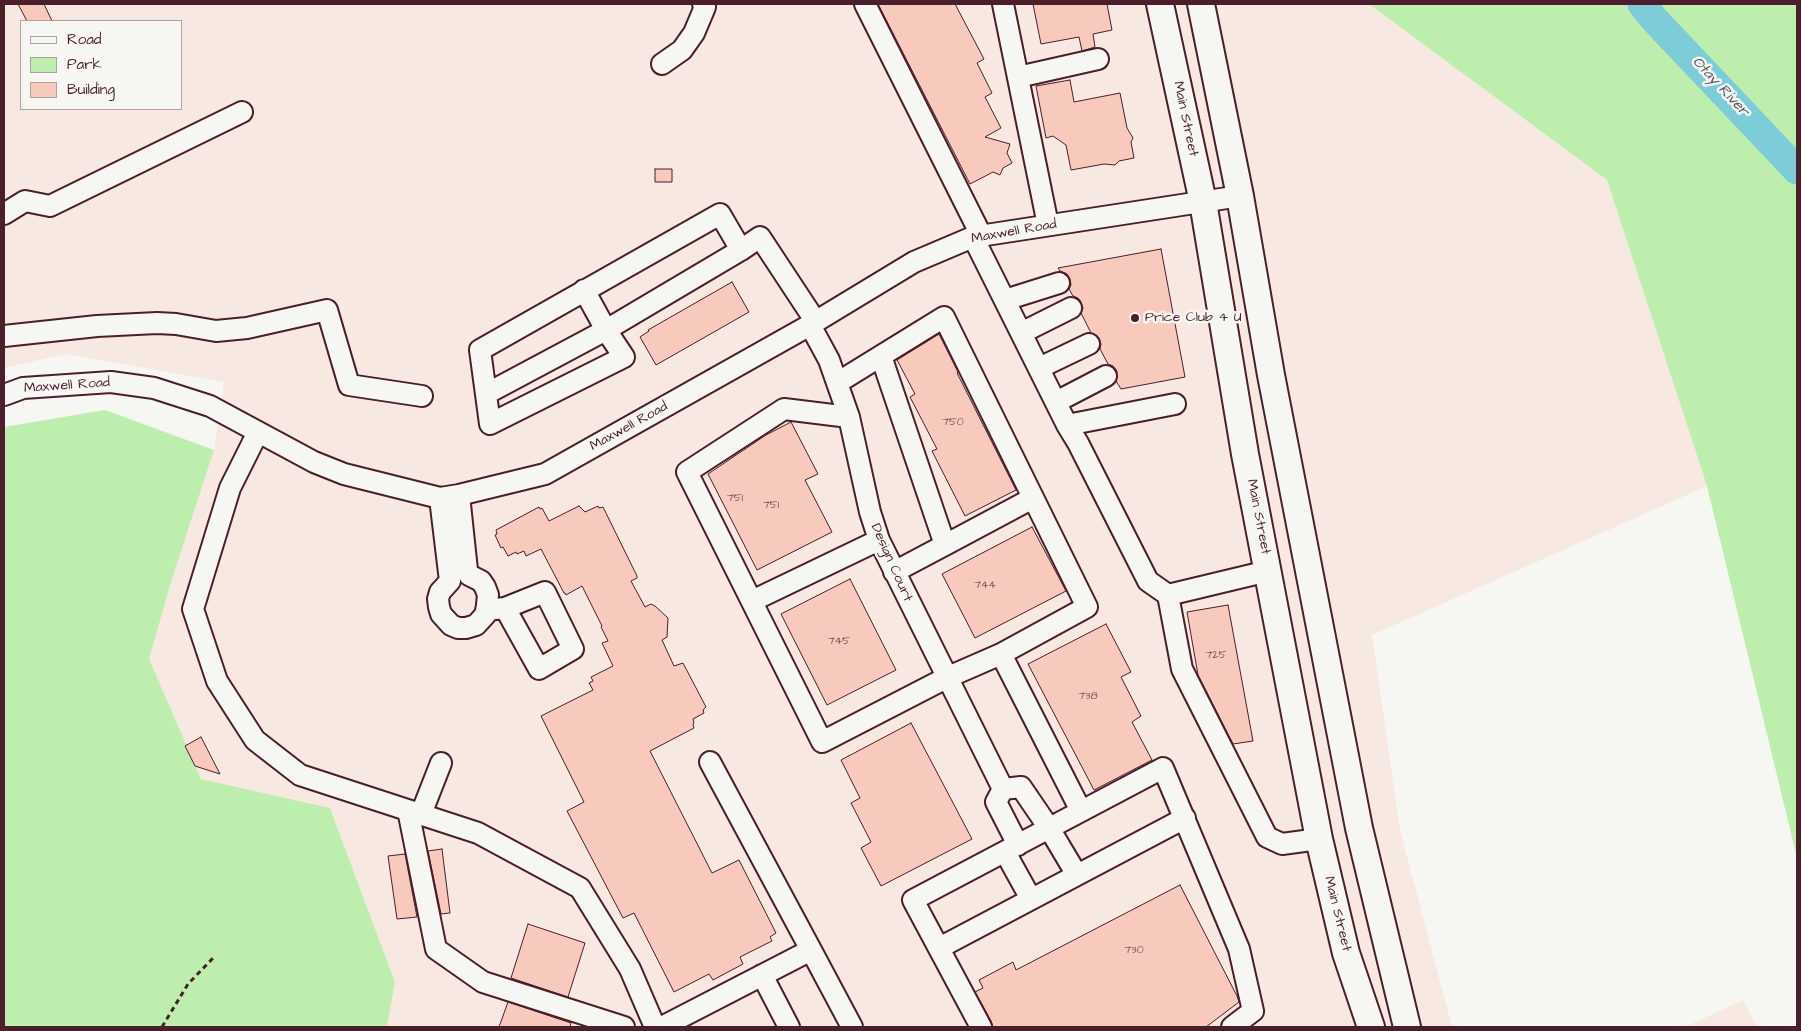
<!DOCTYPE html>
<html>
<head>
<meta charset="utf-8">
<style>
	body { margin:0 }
	#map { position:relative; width:1801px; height:1031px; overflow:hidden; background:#f6f6f2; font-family:"Architects Daughter",sans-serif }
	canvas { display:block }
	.frame { position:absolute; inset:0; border:5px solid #4a1f2b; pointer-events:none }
	.legend { position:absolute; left:20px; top:20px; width:162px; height:90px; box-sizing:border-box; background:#f6f6f2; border:1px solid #b1a0a2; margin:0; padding:6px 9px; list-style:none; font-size:15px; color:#4a1f2b }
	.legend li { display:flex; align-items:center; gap:10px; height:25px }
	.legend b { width:25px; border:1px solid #b1a0a2 }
</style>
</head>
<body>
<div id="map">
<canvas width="1801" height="1031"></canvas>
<div class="frame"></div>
<ul class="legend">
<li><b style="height:6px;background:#f6f6f2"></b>Road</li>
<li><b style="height:14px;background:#bdeeae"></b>Park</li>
<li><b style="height:14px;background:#f8c9bd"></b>Building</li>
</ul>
</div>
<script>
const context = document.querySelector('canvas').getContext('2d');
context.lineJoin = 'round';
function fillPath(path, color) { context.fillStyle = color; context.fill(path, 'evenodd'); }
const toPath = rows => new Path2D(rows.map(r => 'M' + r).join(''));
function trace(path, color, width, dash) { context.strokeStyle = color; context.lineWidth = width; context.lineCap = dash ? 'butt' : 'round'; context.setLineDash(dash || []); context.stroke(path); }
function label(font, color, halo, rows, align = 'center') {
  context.font = font + ' "Architects Daughter",sans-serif'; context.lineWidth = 5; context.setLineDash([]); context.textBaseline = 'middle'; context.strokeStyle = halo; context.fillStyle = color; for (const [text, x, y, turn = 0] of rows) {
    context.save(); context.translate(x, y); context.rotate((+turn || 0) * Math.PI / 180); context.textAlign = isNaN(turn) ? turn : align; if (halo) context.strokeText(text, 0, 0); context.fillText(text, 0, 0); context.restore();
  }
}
fillPath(toPath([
	[4,4,1369,4,1607,180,1707,486,1372,635,1400,830,1452,1027,387,1027,395,982,330,808,201,779,148,659,171,582,214,450,224,382,66,354,4,368],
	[21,21,181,21,181,109,21,109],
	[1743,1000,1757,1027,1685,1027]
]), '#f7e8e2');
fillPath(toPath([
	[1369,4,1797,4,1797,858,1707,486,1607,180],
	[105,410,214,450,171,582,149,659,201,779,330,808,395,982,387,1027,4,1027,4,427]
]), '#bdeeae');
trace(toPath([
	[1642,4,1653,18,1797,170]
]), '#7dcdd8', 29);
const building = toPath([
	[18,4,44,4,52,21,27,21,18,4],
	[878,4,955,4,984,59,977,63,992,93,985,97,1001,128,985,137,1010,144,1007,153,1012,163,1003,168,1000,175,993,172,970,184,878,4],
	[1033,4,1107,4,1112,30,1093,34,1095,47,1082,51,1079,37,1041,44,1033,4],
	[1070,80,1074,102,1120,93,1127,128,1133,138,1131,142,1134,158,1119,161,1115,165,1104,164,1071,170,1066,145,1053,136,1046,138,1036,86,1070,80],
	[655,169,672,169,672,182,655,182,655,169],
	[1161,249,1185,377,1121,389,1116,381,1117,371,1113,366,1108,364,1100,349,1101,344,1099,338,1091,333,1081,313,1083,308,1081,302,1078,298,1073,296,1069,289,1071,285,1070,279,1067,274,1060,271,1058,268,1161,249],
	[732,282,749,312,656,365,640,337,649,331,648,330,732,282],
	[939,334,958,372,957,373,1016,490,965,516,932,451,937,449,910,397,915,394,897,360,939,334],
	[791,422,818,474,805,480,832,532,757,570,708,474,766,435,791,422],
	[579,506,585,512,598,506,599,508,603,507,637,576,637,578,631,581,645,607,651,604,655,606,668,618,667,637,662,640,674,666,683,663,706,707,703,710,704,713,693,719,694,723,693,724,694,728,650,751,712,873,739,860,776,933,770,937,772,941,740,957,743,964,713,980,709,974,674,992,634,913,623,918,567,811,584,802,541,716,593,690,589,683,593,681,591,677,613,666,602,643,608,641,601,627,602,626,582,586,566,595,565,593,564,593,541,549,526,556,524,551,517,554,516,552,508,556,503,547,501,548,495,535,497,534,496,530,539,507,540,509,542,508,549,521,579,506],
	[1032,527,1066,591,975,638,942,574,1032,527],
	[850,579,896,670,827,705,781,614,850,579],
	[1228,605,1253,741,1233,744,1198,675,1187,612,1228,605],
	[1106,624,1131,672,1121,677,1141,716,1132,722,1152,760,1094,790,1028,664,1106,624],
	[911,723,972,839,881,886,861,848,871,842,851,803,860,798,841,760,911,723],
	[201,737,220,774,195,766,185,746,201,737],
	[442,849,450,913,441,914,428,851,442,849],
	[405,854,417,917,397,919,388,856,405,854],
	[1180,885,1237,996,1239,1002,1206,1027,993,1027,991,1021,975,992,983,988,979,980,1013,962,1016,970,1180,885],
	[528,924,585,943,568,997,511,978,528,924],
	[508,1002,571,1023,570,1027,499,1027,508,1002]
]);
fillPath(building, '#f8c9bd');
trace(building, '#4a1f2b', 1);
const minor = toPath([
	[865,4,981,235],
	[1003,4,1048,225],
	[662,64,682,50,694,33,705,7,703,4],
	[1018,77,1098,59],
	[4,214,25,201,50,206,242,112],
	[973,237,1067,425,1175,404],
	[741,250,606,330,624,357,490,424,480,350,720,214,741,250,760,237,816,322],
	[1005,300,1059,283],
	[810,325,829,360,849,417,870,512,879,540,1003,789],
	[1021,333,1071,308],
	[4,336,97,326,157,323,176,324,216,331,247,328,327,310,349,385,422,396],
	[881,356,945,545,894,572],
	[1039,368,1089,344],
	[837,383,944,317,1087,607,1001,654,1081,811],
	[486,394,606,330,584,290],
	[4,395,23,388,111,382,154,388,210,406,314,462,344,474,440,498,459,495,545,474,810,325,914,262,973,237,1240,196],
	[1056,402,1106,376],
	[849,417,784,409,687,472,822,742,946,678,1001,654],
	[1067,425,1078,443,1148,581,1168,595],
	[258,432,230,488,193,609,217,681,255,740,300,775,478,833,580,888,630,969,655,1027],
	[440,498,450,581,440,592,438,599,439,607,441,614,451,625,458,628,466,628,476,625,486,614,488,595,485,587,481,581,469,575,467,570,459,495],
	[945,545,1033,498],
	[1268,571,1168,595,1182,669,1267,837,1282,844,1319,839],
	[752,601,879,540],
	[486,610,505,608,545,592,573,649,539,669,505,608],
	[1003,789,1021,787,1049,828,1077,875],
	[1003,789,996,802,1018,845],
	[408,810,436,949,483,982,624,1027],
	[421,814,441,763],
	[1005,852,1031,899],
	[939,948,1185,818],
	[811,950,852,1027],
	[762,975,789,1027],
	[662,1027,811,950,710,762],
	[981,1027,913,900,1163,768,1239,949,1253,1011,1232,1027]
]);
const major = toPath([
	[1160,4,1203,202,1245,454,1319,839,1346,953,1371,1027],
	[1201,4,1240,196,1271,375,1359,828,1407,1027]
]);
trace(minor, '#4a1f2b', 24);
trace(major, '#4a1f2b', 30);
trace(toPath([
	[162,1027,188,984,215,956]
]), '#4a1f2b', 3, [5, 4]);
trace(minor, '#f6f6f2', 20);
trace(major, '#f6f6f2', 26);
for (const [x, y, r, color] of [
	[1135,318,5,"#4a1f2b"]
]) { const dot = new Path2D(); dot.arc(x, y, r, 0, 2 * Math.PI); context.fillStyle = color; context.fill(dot); trace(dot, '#f6f6f2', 2); }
label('11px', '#764a50', null, [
	["750",953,423],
	["751",735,499],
	["751",771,506],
	["744",985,586],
	["745",839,642],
	["725",1216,656],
	["738",1088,697],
	["730",1134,951]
]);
label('14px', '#4a1f2b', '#f6f6f2', [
	["Main Street",1185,119,78],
	["Maxwell Road",1014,232,-10],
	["Maxwell Road",67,386,-4],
	["Maxwell Road",629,427,-29],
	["Main Street",1258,517,79],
	["Design Court",891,563,66],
	["Main Street",1337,914,76]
]);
label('14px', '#4a1f2b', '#f6f6f2', [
	["Price Club 4 U",1145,318]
], 'left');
label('italic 15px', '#59535f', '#f6f6f2', [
	["Otay River",1720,87,47]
]);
</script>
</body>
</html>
